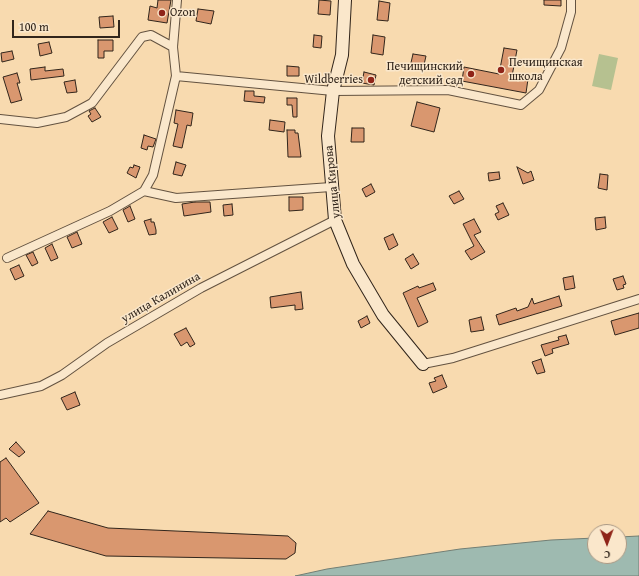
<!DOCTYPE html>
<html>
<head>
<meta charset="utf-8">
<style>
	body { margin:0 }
	#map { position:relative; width:639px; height:576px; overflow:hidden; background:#f8daaf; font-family:"Gentium Book Plus",serif }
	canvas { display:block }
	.north { position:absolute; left:587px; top:524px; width:40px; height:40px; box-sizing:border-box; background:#fae7cb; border:1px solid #aa9985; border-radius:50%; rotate:179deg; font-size:11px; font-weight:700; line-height:16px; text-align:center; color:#31251b }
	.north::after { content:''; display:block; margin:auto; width:14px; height:18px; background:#8f2418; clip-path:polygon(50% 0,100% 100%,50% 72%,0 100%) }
	.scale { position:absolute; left:12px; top:20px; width:108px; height:18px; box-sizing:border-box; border:2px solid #31251b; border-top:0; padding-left:5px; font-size:12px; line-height:14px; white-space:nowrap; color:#31251b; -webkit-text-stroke:3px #fae7cb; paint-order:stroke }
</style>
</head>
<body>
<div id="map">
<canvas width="639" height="576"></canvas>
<div class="north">С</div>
<div class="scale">100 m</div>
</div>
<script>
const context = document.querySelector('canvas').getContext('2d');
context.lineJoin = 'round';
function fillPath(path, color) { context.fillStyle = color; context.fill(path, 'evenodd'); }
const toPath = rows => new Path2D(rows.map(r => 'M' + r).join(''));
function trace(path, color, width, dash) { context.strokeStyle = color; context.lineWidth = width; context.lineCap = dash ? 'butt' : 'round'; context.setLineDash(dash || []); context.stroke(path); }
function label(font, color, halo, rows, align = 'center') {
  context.font = font + ' "Gentium Book Plus",serif'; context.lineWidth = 3; context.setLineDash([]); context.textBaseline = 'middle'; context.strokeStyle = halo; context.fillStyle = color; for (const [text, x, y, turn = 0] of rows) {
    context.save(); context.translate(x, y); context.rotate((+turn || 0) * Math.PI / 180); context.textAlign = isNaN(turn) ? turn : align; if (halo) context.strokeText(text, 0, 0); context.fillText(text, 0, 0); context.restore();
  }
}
fillPath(toPath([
	[599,54,618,58,611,90,592,86]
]), '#b6c190');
const water = toPath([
	[639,536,639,576,295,576,327,569,460,549,551,540,595,538,595,556,619,556,619,537,639,536]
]);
fillPath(water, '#9ebab0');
trace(water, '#727e74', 1);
const building = toPath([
	[158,0,171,0,167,23,148,20,150,6,157,8,158,0],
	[319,0,331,1,330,15,318,14,319,0],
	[544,0,561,0,561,6,544,5,544,0],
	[379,1,390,3,388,21,377,20,379,1],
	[198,9,214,11,211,24,196,21,198,9],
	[113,16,114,27,100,28,99,17,113,16],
	[314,35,322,36,321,48,313,47,314,35],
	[373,35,385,37,383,55,371,53,373,35],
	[98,40,113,40,113,51,104,51,104,58,98,58,98,40],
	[49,42,52,53,40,56,38,44,49,42],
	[504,48,517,50,512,76,528,79,526,93,462,81,464,67,499,74,504,48],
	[12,51,14,59,2,62,1,53,12,51],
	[413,54,426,56,423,69,410,67,413,54],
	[287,66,299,67,299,76,287,76,287,66],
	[45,67,45,71,63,69,64,76,31,80,30,69,45,67],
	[364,72,376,75,374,85,362,83,364,72],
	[17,73,20,83,17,83,22,100,11,103,3,77,17,73],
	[75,80,77,92,67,93,64,82,75,80],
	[245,91,254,91,254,96,265,97,264,103,244,101,245,91],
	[287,98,297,98,297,117,293,117,292,105,287,105,287,98],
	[417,102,440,108,434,132,411,126,417,102],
	[95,108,101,117,92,122,88,116,91,114,89,111,95,108],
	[176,110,193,113,191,126,187,125,182,148,173,146,178,124,174,123,176,110],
	[270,120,285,122,284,132,269,130,270,120],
	[352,128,364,128,364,142,351,142,352,128],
	[287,130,295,130,295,133,298,133,301,157,288,157,287,130],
	[144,135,156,139,153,147,148,146,147,150,141,148,144,135],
	[176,162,186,165,182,176,173,174,176,162],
	[134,165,140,167,136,178,127,173,130,167,133,168,134,165],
	[517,167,528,173,531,171,534,180,523,184,517,167],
	[499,172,500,179,489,181,488,173,499,172],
	[600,174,608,175,607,190,598,188,600,174],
	[371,184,375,192,366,197,362,189,371,184],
	[459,191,464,199,454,204,449,196,459,191],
	[289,197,303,197,303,210,289,211,289,197],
	[195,202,210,202,211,212,184,216,182,204,195,202],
	[503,203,509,215,498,220,495,214,499,212,496,206,503,203],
	[232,204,233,215,224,216,223,205,232,204],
	[130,206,135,219,128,222,123,210,130,206],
	[112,217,118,229,109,233,103,222,112,217],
	[605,217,606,228,596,230,595,218,605,217],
	[151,219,151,222,154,222,156,230,156,234,149,235,144,221,151,219],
	[474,219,481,232,474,235,485,252,471,260,465,251,474,246,463,224,474,219],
	[77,232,82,244,72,248,67,237,77,232],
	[393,234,398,245,389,250,384,238,393,234],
	[52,244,58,258,51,261,45,248,52,244],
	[33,252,38,263,32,266,26,255,33,252],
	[413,254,419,264,411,269,405,259,413,254],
	[19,265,24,276,15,280,10,269,19,265],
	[573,276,575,288,565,290,563,278,573,276],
	[623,276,626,284,623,285,624,288,617,290,613,279,623,276],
	[433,283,436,290,417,298,428,322,418,327,403,293,418,286,419,288,433,283],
	[301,292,303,309,295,310,295,305,271,308,270,297,301,292],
	[559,296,562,306,499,325,496,315,516,308,517,311,528,307,532,298,534,304,559,296],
	[639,313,639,328,615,335,611,321,639,313],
	[367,316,370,323,361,328,358,321,367,316],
	[481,317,484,330,471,332,469,320,481,317],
	[186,328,195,344,190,347,187,342,181,346,174,334,186,328],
	[566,335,569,344,552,349,553,353,545,356,541,345,559,340,558,337,566,335],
	[541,359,545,372,537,374,532,362,541,359],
	[442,375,447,387,433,393,429,383,436,381,434,378,442,375],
	[75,392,80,405,67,410,61,398,75,392],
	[16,442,25,452,19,457,9,449,16,442],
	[6,458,39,503,10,522,6,518,0,522,0,462,6,458],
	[48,511,108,528,288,536,296,543,295,553,286,559,106,556,30,534,48,511]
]);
fillPath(building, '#d9976f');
trace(building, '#31251b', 1);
const street = toPath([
	[176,76,333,91,448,90,521,105,539,90,561,48,571,12,571,0],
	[0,119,37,123,66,117,92,103,142,37,151,35,173,47],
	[144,191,153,175,176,76,173,47,177,0],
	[7,258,110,211,144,191,176,198,331,187],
	[423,364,453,358,639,299],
	[0,395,41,386,62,375,107,343,201,288,335,220]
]);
const secondary = toPath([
	[345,0,342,55,333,91,328,136,335,220,353,264,383,315,423,364]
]);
trace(street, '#635240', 10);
trace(secondary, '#31251b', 14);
trace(street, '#fae7cb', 8);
trace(secondary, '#fae7cb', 12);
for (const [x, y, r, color] of [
	[162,13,4,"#8f2418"],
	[501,70,4,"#8f2418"],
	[471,74,4,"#8f2418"],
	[371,80,4,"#8f2418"]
]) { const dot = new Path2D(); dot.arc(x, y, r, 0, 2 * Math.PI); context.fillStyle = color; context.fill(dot); trace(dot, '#fae7cb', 1.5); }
label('12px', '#31251b', '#fae7cb', [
	["Ozon",170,13],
	["Печищинская",509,63],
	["школа",509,77],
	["Печищинский",463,67,"right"],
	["детский сад",463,81,"right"],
	["Wildberries",363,80,"right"]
], 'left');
label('12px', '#31251b', '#fae7cb', [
	["улица Кирова",333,182,-96],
	["улица Калинина",161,298,-30]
]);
</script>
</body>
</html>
